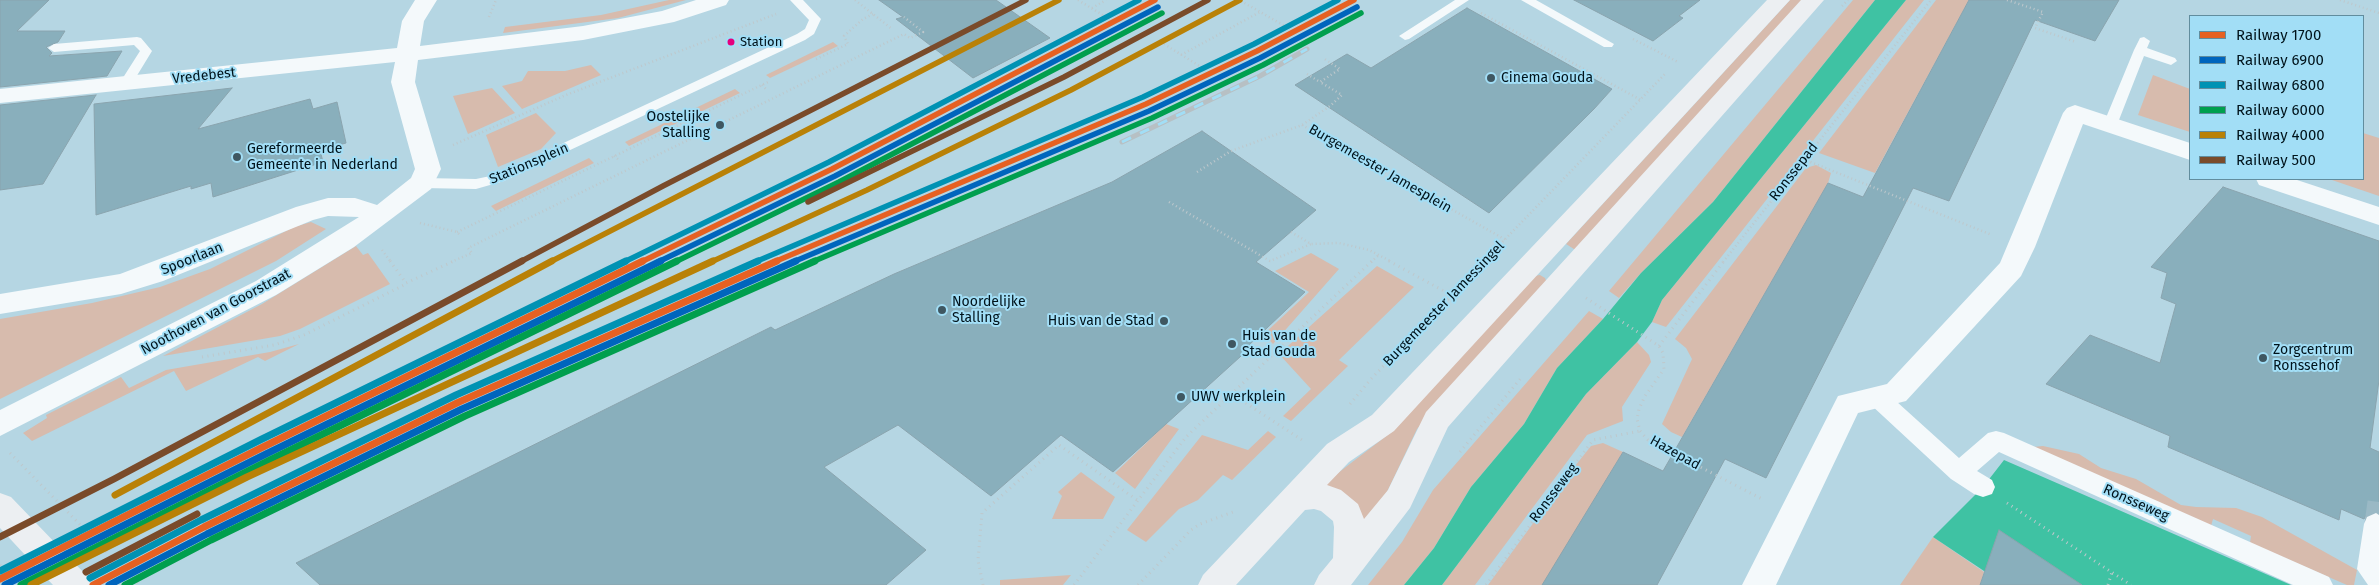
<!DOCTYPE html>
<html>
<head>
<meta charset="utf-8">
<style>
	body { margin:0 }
	#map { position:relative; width:2379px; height:585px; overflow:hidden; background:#b5d6e3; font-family:"Fira Sans",sans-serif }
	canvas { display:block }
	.legend { position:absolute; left:2189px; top:15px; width:175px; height:165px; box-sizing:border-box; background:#a2def6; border:1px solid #618d9e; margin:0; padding:6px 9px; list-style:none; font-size:15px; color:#00131b }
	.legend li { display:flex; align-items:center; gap:10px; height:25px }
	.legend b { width:25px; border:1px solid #618d9e }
</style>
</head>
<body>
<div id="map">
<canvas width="2379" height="585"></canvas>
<ul class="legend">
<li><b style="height:6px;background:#e66122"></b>Railway 1700</li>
<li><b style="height:6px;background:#0065bd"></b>Railway 6900</li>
<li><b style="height:6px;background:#0092b3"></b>Railway 6800</li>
<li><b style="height:6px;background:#009f4e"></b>Railway 6000</li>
<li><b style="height:6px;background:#b98107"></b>Railway 4000</li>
<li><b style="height:6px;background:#7a4b2a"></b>Railway 500</li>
</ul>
</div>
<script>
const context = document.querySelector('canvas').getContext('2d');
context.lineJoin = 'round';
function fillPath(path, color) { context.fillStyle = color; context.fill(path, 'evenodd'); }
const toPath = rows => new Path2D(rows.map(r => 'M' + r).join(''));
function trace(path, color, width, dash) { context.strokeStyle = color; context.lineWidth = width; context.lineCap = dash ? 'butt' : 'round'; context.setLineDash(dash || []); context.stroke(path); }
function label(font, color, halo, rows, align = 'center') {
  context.font = font + ' "Fira Sans",sans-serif'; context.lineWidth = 4; context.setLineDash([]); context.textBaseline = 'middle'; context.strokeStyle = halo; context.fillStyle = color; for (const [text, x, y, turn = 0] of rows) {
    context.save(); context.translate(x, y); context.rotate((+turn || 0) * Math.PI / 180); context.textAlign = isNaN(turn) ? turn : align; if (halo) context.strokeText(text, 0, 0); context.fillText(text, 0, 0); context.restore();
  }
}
fillPath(toPath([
	[669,0,686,0,618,18,503,33,505,27,601,15],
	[1790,0,1804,0,1577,251,1566,244],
	[1853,0,1875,0,1713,202,1641,273,1619,298,1609,291],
	[1906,0,1924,0,1666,327,1652,322,1662,300],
	[1936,0,1969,0,1875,173,1819,153],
	[833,42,838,46,770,78,766,75],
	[591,65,601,75,522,109,502,86,522,81,528,71,565,71],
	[2153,75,2190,89,2190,132,2138,115],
	[492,88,515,113,468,134,453,96],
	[735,89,740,93,629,146,625,142],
	[536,113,556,133,541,149,498,167,486,135],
	[2363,133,2379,138,2379,196,2329,179,2363,179],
	[589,158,594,163,496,211,491,206],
	[1816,165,1831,173,1828,183,1682,437,1671,432,1662,424,1692,359,1686,348,1675,339,1806,168],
	[311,222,326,229,276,261,0,399,0,319,92,303,160,287,210,269,294,227],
	[356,246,363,255,368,253,390,284,300,329,280,336,163,356,262,304],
	[1311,253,1339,269,1273,344,1264,334,1309,292,1275,271],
	[1377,266,1414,287,1339,360,1348,366,1291,421,1283,416,1311,389,1279,354],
	[1540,275,1545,278,1547,283,1417,429,1386,494,1362,527,1325,483,1394,430,1534,276],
	[1589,311,1603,319,1557,368,1524,424,1471,487,1434,548,1404,585,1368,585,1402,542,1433,490],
	[1637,342,1649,355,1651,362,1622,407,1623,421,1587,435,1475,585,1442,585,1586,394],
	[299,344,265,361,258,357,186,391,174,371,32,441,23,433,47,418,46,415,121,377,129,388,166,370,270,352],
	[1166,424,1179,429,1135,489,1115,473],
	[1268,431,1276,437,1232,480,1223,475,1198,500,1179,509,1146,542,1127,530,1202,435,1248,450],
	[1603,443,1623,452,1543,585,1488,585,1575,466,1591,446],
	[2043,446,2079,454,2101,468,2136,479,2181,505,2196,507,2236,508,2262,517,2357,570,2354,585,2347,585,2250,543,2251,536,2213,519,2211,526,2033,447],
	[1081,472,1115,497,1103,519,1052,519,1062,496,1058,492],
	[1933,537,1984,572,1980,585,1900,585],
	[1071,575,1063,585,1000,585,1000,580]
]), '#d7bbad');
fillPath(toPath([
	[1875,0,1906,0,1662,300,1652,322,1637,342,1586,394,1442,585,1404,585,1434,548,1471,487,1524,424,1557,368,1603,319,1641,273,1713,202],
	[2004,460,2291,585,2005,585,1933,537,1983,487]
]), '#3fc2a3');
const building = toPath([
	[0,0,49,0,17,31,65,31,58,42,46,47,52,53,49,56,122,51,107,76,0,87,0,0],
	[879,0,996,0,1050,38,973,78,896,19,903,17,879,0],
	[1574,0,1700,0,1679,16,1683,18,1653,41,1574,0],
	[1969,0,2119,0,2095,41,2035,20,1949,201,1913,188,1766,478,1725,459,1657,585,1542,585,1623,452,1663,471,1828,183,1863,197,1969,0],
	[1467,8,1612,89,1594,109,1489,213,1295,85,1347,54,1371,68,1467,8],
	[232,88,198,129,310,99,313,109,337,102,346,143,320,150,323,162,213,197,211,183,191,189,191,186,96,215,94,104,232,88],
	[96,95,43,184,0,190,0,105,96,95],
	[1202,131,1316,210,1256,262,1305,292,1249,345,1251,347,1113,472,1061,435,991,496,898,425,824,467,926,550,886,585,320,585,296,563,771,327,775,330,894,274,1112,182,1202,131],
	[2223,187,2379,241,2379,380,2370,448,2379,452,2379,513,2375,511,2366,515,2364,519,2341,509,2339,520,2168,447,2170,436,2046,384,2090,335,2160,363,2176,304,2161,298,2167,273,2151,267,2223,187],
	[1999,530,2082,585,1980,585,1999,530]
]);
fillPath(building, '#89afbc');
trace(building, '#8aa4ae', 1);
trace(toPath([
	[2376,524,2379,502]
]), '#9ab9c5', 23, [23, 11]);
trace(toPath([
	[855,0,892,29],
	[1078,0,1111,20],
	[2007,0,2043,12,2035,28,2076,42],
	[2340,0,2379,13],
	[1241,1,1290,29],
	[1842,6,1848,0],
	[1092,8,1106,0],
	[1481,13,1641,100],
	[489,17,496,0],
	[1633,39,1678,62],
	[1164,44,1206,70],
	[1181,55,1260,12],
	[816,59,848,44,844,36,863,19,873,14],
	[1307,74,1320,82],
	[762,85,766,89],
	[1302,125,1506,240],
	[453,145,566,95,776,14],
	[614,156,619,160],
	[1803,159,1992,235],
	[1197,172,1231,151,1302,125,1330,106,1342,95,1320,82,1340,69,1323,58],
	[1169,202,1270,261,1311,244],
	[420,223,457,232,461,236],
	[457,232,770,81],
	[1291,232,1311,244,1339,243,1369,250,1392,262],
	[382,250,391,262],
	[451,262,472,253,468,248,904,34,910,38,923,32,904,17],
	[1371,262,1380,254],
	[1483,262,1665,74],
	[1723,262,1931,0]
]), '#bec8cc', 2.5, [1, 3]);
trace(toPath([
	[390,261,406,283,454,261],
	[1389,261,1453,296],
	[1586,298,1659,346,1663,353,1664,369,1645,396,1639,409,1637,419,1640,431,1648,440,1764,500],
	[1659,346,1724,261],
	[202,357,274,345,304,335,406,284],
	[1232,394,1302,440],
	[1350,404,1371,379,1485,261],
	[1460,452,1521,378],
	[10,453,139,585],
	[2007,503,2131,585],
	[0,565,18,585],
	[983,585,978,560,982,513,1059,445,1137,500],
	[1074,585,1186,437,1372,261],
	[1138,585,1191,530,1200,524,1233,512],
	[1486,585,1593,440,1640,431],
	[2108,585,2112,572]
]), '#bec8cc', 3, [1, 4.5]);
fillPath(toPath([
	[790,0,803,0,821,19,814,34,805,40,504,181,476,189,422,188,415,183,422,178,476,179,495,175,797,34,805,29,809,20,790,0],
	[1455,0,1469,0,1409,39,1405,40,1399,36,1455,0],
	[1521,0,1536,0,1614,44,1612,47,1604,47,1521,0],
	[137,37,141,38,152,51,130,87,125,88,119,84,140,51,134,45,54,52,48,48,54,44,137,37],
	[2144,37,2150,41,2147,48,2175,58,2177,61,2171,65,2144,56,2117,125,2110,129,2105,128,2103,125,2134,50,2140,38,2144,37]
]), '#f4f9fb');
fillPath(toPath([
	[1878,389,1886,392,1959,458,1988,433,1996,431,2004,433,2329,577,2333,585,2293,585,1999,452,1977,471,1992,480,1995,487,1992,494,1983,497,1974,494,1951,479,1870,404,1867,398,1870,392,1878,389],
	[2376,513,2379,515,2379,585,2368,585,2357,569,2364,524,2367,517,2376,513]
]), '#f4f9fb');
fillPath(toPath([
	[415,0,437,0,424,21,420,46,583,26,662,11,696,0,729,0,726,5,674,22,583,40,418,60,415,82,441,169,431,189,354,247,276,295,0,436,0,410,256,281,359,217,328,216,313,220,163,281,121,294,0,314,0,294,120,274,296,207,328,198,355,198,377,205,411,178,415,169,391,82,395,62,0,103,0,89,397,48,402,21,415,0],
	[2075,105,2190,143,2190,160,2083,124,2035,247,2021,276,1906,401,1858,413,1776,585,1742,585,1838,396,1887,384,2000,263,2063,113,2067,108,2075,105],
	[2256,179,2294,179,2379,207,2379,225,2259,185,2256,179]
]), '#f4f9fb');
fillPath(toPath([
	[1767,0,1790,0,1394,431,1349,462,1327,485,1341,490,1358,504,1364,519,1388,490,1426,412,1801,0,1824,0,1448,427,1410,508,1351,585,1314,585,1319,575,1333,558,1334,527,1333,521,1321,511,1314,509,1305,510,1236,585,1198,585,1203,575,1327,444,1372,415,1767,0],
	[0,493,11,497,86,575,91,585,53,585,0,528,0,493]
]), '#eceff2');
const rail = toPath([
	[1122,142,1260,76,1307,49]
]);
trace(rail, '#b7c0c4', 5);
trace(rail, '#a2def6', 3, [10]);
trace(toPath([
	[641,262,832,169,1155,0],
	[774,262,1146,104,1257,51,1354,0]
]), '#e66122', 5.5);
trace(toPath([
	[0,579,263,447,643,261],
	[93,585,204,527,459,402,777,261]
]), '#e66122', 7);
trace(toPath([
	[658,262,835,176,1158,7],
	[793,262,1149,111,1260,58,1357,7]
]), '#0065bd', 5.5);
trace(toPath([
	[5,585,266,454,661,261],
	[109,585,207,534,462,409,796,261]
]), '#0065bd', 7);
trace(toPath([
	[624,262,829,162,1139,0],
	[755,262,1143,97,1254,44,1338,0]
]), '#0092b3', 5.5);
trace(toPath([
	[0,571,260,440,626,261],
	[90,578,201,520,456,395,758,261]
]), '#0092b3', 7);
trace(toPath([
	[675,262,839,182,1162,13],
	[812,262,1152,118,1263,65,1361,13]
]), '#009f4e', 5.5);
trace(toPath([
	[21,585,270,460,677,261],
	[125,585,211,540,465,416,815,261]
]), '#009f4e', 7);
trace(toPath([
	[550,262,1059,0],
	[711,262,867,190,1071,90,1240,0]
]), '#b98107', 5.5);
trace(toPath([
	[115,495,552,261],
	[31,585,247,477,713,261]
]), '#b98107', 7);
trace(toPath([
	[808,202,1064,77,1208,0],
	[520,262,663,186,1026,0]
]), '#7a4b2a', 5.5);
trace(toPath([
	[0,537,114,479,522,261],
	[86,572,197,514]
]), '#7a4b2a', 7);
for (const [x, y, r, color] of [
	[731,42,4.5,"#e5007d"],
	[1491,78,5,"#3f5761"],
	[720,125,5,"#3f5761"],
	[237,157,5,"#3f5761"],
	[942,310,5,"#3f5761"],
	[1164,321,5,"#3f5761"],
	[1232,344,5,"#3f5761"],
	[2263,358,5,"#3f5761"],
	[1181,397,5,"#3f5761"]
]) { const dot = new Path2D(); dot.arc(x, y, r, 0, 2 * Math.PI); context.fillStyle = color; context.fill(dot); trace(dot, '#a2def6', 2); }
label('13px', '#00131b', '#a2def6', [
	["Station",740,42]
], 'left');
label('14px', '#00131b', '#a2def6', [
	["Vredebest",204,76,-6],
	["Stationsplein",529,164,-23],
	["Burgemeester Jamesplein",1380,169,30],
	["Ronssepad",1794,172,-52],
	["Spoorlaan",192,259,-22],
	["Burgemeester Jamessingel",1444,304,-46],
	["Noothoven van Goorstraat",216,312,-28],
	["Hazepad",1675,453,29],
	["Ronsseweg",1554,493,-53],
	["Ronsseweg",2136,503,24]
]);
label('14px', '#00131b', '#a2def6', [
	["Cinema Gouda",1501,78],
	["Oostelijke",710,117,"right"],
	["Stalling",710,133,"right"],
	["Gereformeerde",247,149],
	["Gemeente in Nederland",247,165],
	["Noordelijke",952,302],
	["Stalling",952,318],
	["Huis van de Stad",1154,321,"right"],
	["Huis van de",1242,336],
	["Stad Gouda",1242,352],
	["Zorgcentrum",2273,350],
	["Ronssehof",2273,366],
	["UWV werkplein",1191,397]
], 'left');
</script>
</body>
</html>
